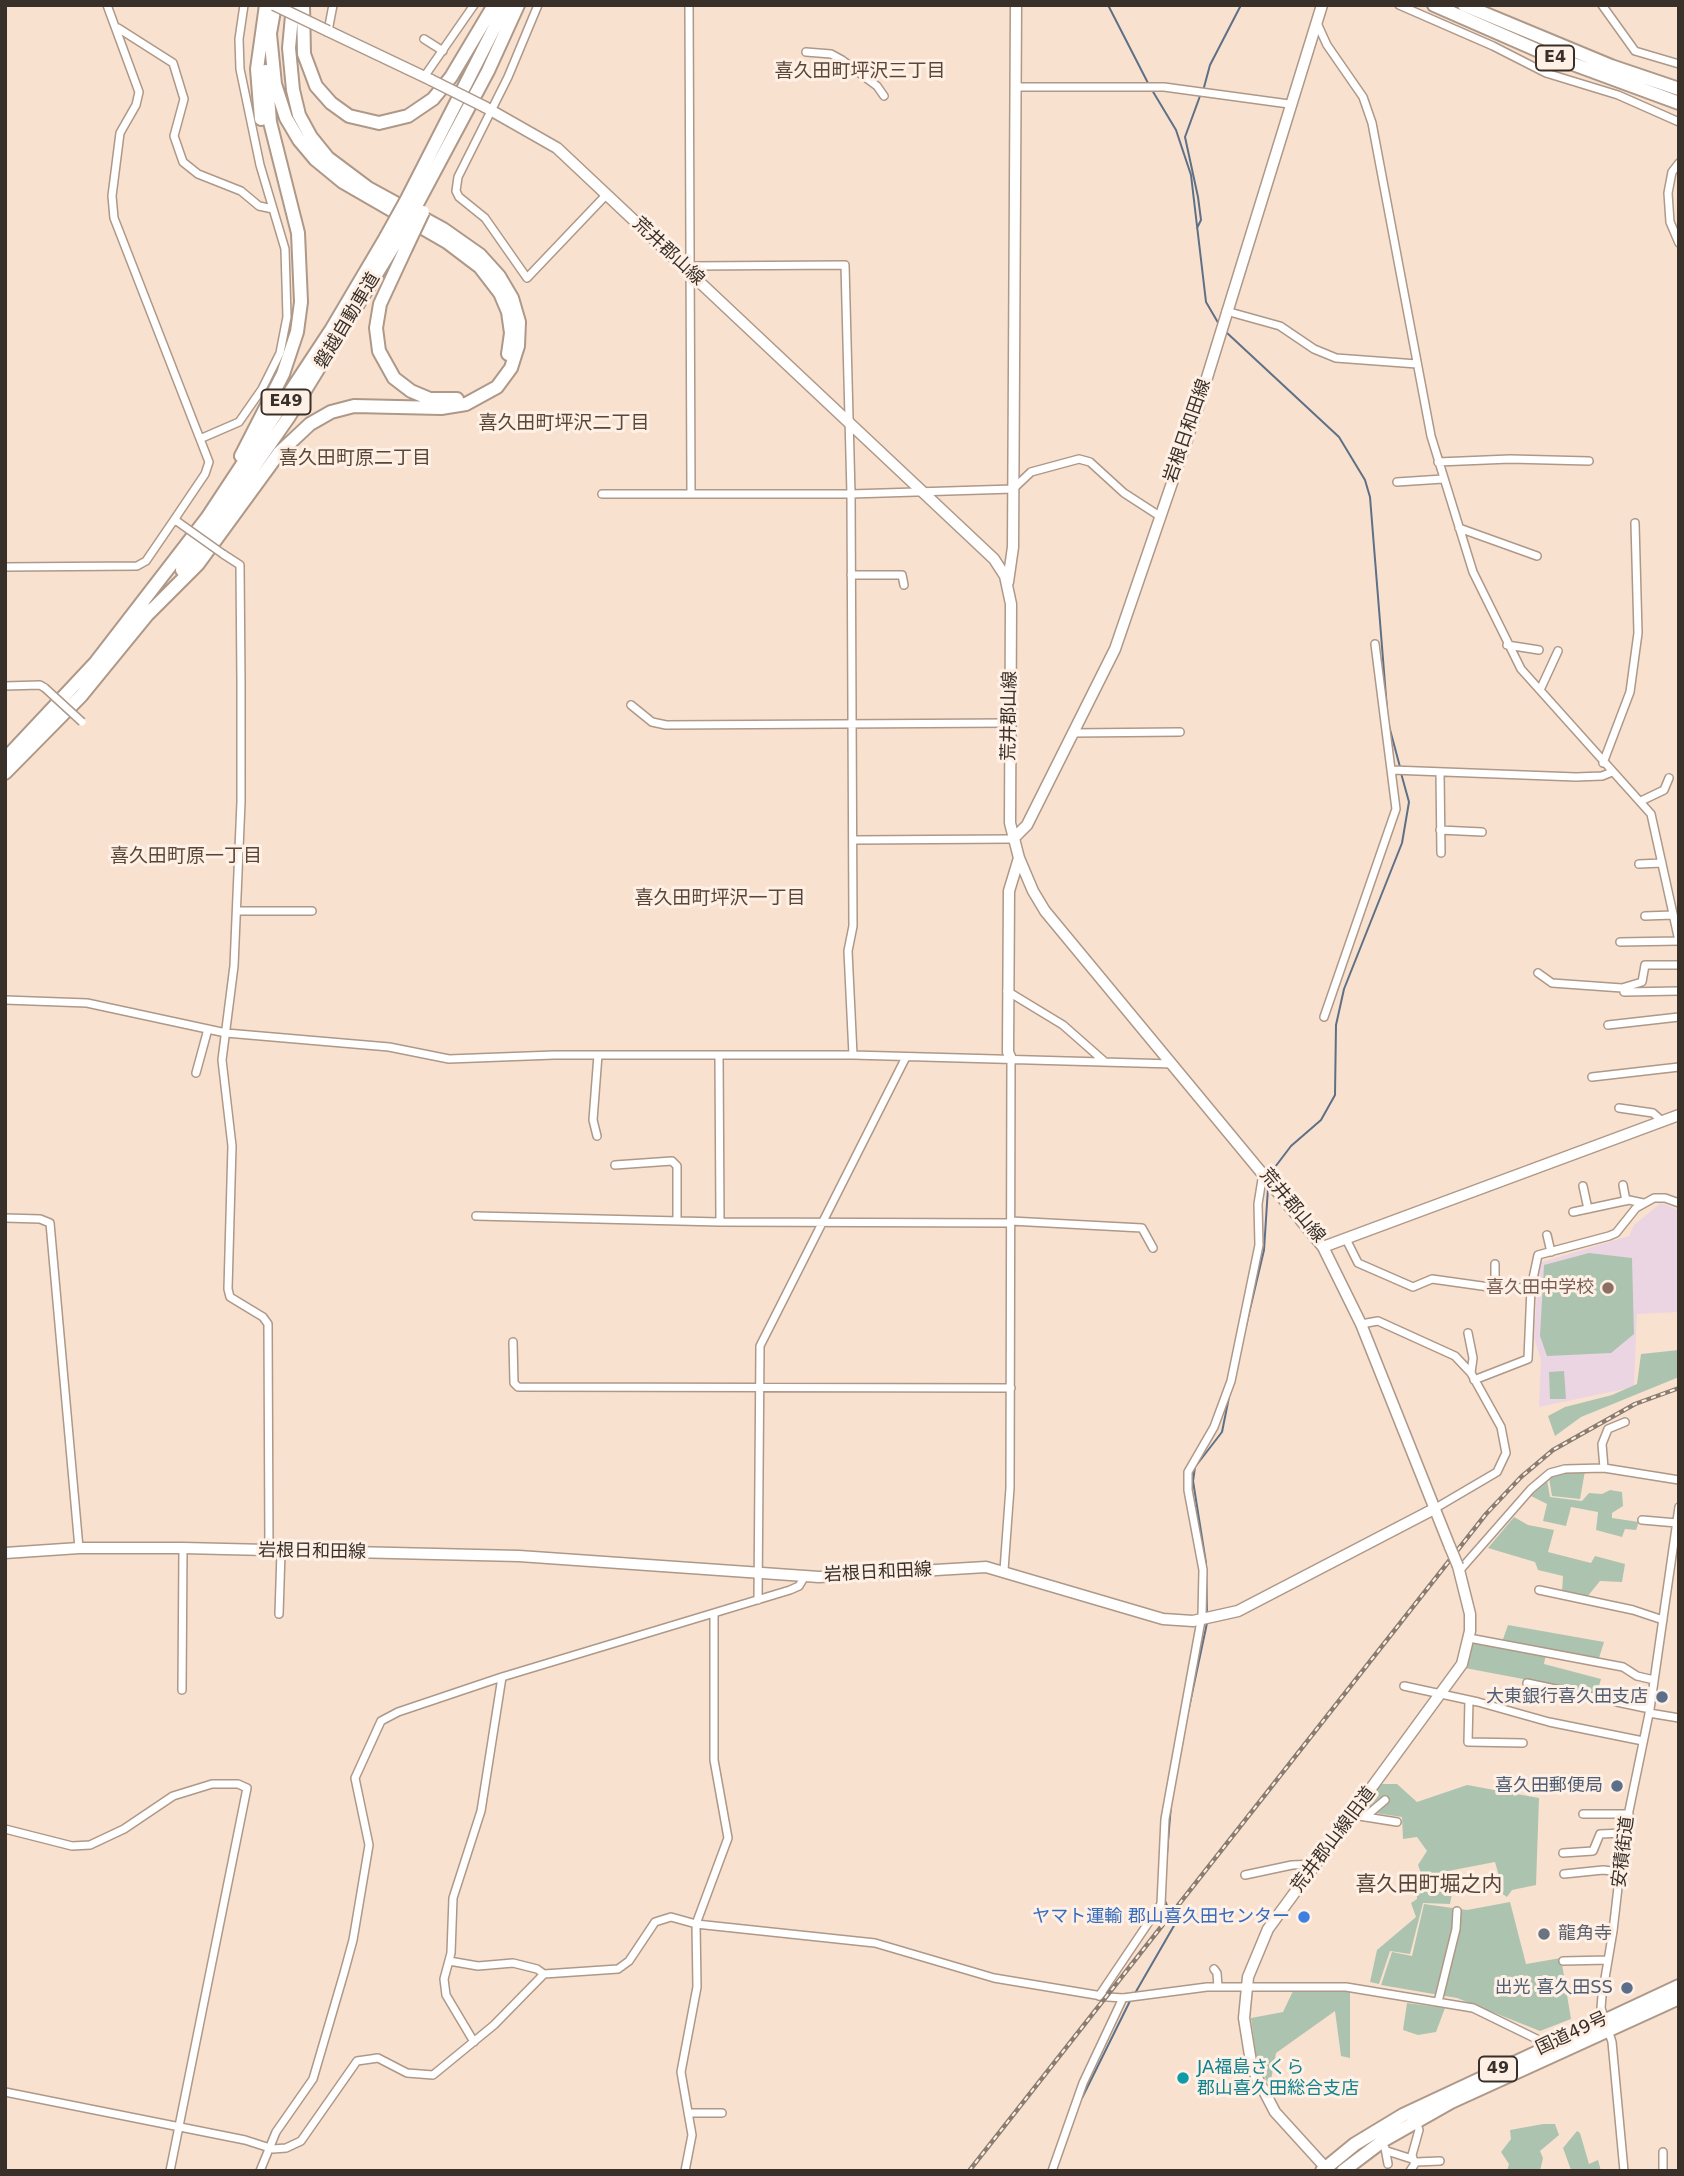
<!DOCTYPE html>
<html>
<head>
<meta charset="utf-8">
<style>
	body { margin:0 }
	#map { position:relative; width:1684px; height:2176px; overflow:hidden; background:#f9e1cf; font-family:"DejaVu Sans",sans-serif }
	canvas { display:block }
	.frame { position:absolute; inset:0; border:7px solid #393029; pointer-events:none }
</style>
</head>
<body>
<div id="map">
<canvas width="1684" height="2176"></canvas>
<div class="frame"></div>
</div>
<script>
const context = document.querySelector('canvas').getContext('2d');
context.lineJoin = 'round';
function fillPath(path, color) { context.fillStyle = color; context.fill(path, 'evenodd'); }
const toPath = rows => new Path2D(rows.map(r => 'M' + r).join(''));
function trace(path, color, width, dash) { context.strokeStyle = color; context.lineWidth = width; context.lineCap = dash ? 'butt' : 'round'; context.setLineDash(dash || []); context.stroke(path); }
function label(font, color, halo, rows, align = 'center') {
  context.font = font + ' "DejaVu Sans","Noto Sans JP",sans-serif'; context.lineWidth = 6; context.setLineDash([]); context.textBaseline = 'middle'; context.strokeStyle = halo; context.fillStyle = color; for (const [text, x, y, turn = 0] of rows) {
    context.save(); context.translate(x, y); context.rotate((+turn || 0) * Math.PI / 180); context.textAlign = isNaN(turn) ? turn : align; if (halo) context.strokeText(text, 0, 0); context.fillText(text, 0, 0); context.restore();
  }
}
fillPath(toPath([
	[1661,1203,1679,1210,1679,1312,1637,1314,1634,1387,1539,1407,1541,1360,1534,1338,1539,1263,1629,1236,1634,1225]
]), '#ebd5e2');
fillPath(toPath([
	[1589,1253,1632,1258,1634,1334,1611,1353,1547,1356,1540,1336,1544,1265],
	[1679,1350,1679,1377,1581,1417,1555,1436,1548,1416,1565,1407,1612,1395,1637,1384,1641,1354],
	[1564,1371,1566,1399,1550,1399,1549,1372],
	[1576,1470,1585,1471,1580,1499,1552,1496,1549,1478],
	[1547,1480,1550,1497,1582,1501,1589,1493,1602,1494,1610,1490,1622,1492,1623,1506,1612,1513,1612,1518,1639,1522,1636,1530,1625,1529,1622,1537,1596,1530,1598,1512,1571,1507,1566,1526,1543,1521,1547,1504,1531,1496],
	[1514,1517,1528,1525,1554,1530,1548,1552,1591,1563,1595,1556,1625,1564,1622,1582,1600,1581,1587,1597,1562,1593,1563,1576,1538,1570,1535,1562,1488,1548],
	[1508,1625,1604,1642,1599,1658,1546,1653,1544,1664,1601,1679,1597,1693,1465,1668,1474,1641,1502,1642],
	[1381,1784,1397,1784,1417,1802,1467,1785,1539,1798,1536,1885,1512,1890,1507,1897,1497,1890,1501,1883,1495,1862,1422,1876,1418,1865,1427,1851,1417,1837,1403,1839,1402,1817,1361,1811],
	[1433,1877,1435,1895,1443,1888,1453,1888,1450,1904,1423,1903,1410,1954,1390,1951,1379,1984,1370,1982,1377,1950,1416,1917,1411,1903,1417,1899,1416,1879],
	[1510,1902,1526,1964,1561,1958,1571,2019,1540,2031,1457,1998,1381,1985,1392,1952,1412,1956,1424,1904,1467,1910],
	[1321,1990,1350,1992,1350,2058,1341,2056,1335,2011,1276,2053,1271,2080,1267,2082,1256,2055,1251,2018,1283,2012,1293,1991],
	[1407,2003,1445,2008,1436,2032,1418,2035,1403,2030],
	[1543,2124,1555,2124,1559,2135,1540,2151,1543,2158,1540,2171,1507,2171,1509,2164,1501,2152,1511,2139,1510,2130],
	[1577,2131,1580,2133,1589,2164,1598,2160,1601,2171,1571,2170,1563,2148]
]), '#acc4af');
trace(toPath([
	[1108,5,1149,85],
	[1152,90,1176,130,1191,175,1206,302,1220,326],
	[1203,91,1210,65,1241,5],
	[1197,228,1201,220,1198,197,1185,137,1200,96],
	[1226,332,1339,437,1365,480,1370,497,1387,709],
	[1388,722,1400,767],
	[1272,1171,1291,1146,1321,1120,1335,1095,1336,1025,1344,989,1402,843,1409,802,1401,773],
	[1241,1347,1264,1250,1268,1188],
	[1207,1614,1206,1563,1193,1481,1195,1467,1222,1432,1229,1397],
	[1187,1717,1207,1623],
	[1166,1866,1171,1805],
	[1134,1995,1175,1924,1165,1901,1165,1892],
	[1082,2098,1131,1999]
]), '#5d7086', 2);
const street = toPath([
	[107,5,139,92,136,105,120,133,112,196,114,218,209,462,205,474,174,520,178,522],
	[538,5,508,77,458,177,456,191,459,197,485,218,527,278,607,194],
	[689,5,691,494],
	[1399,5,1493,46,1546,73,1618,95,1679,122],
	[1602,5,1635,51,1679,64],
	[1317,23,1327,45,1363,97,1372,123,1431,436,1473,572,1521,669,1651,814,1679,941],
	[118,28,173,63,184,99,174,136,183,162,198,174,241,191,259,206,273,209],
	[328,31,333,5],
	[424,39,443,51],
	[806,52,831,54,842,60,877,86,884,96],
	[424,77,474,5],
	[1015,87,1164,87,1289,104],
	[1679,163,1672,172,1668,193,1670,222,1679,243],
	[691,266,845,265,851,494,853,926,848,951,853,1055],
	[1226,311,1280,326,1314,349,1336,358,1417,364],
	[202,438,239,422,262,389,280,353,287,317,285,249,260,165,240,69,239,39,244,5],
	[1438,462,1510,459,1589,461],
	[1397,482,1443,479],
	[602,494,851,494,1013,489,1031,472,1079,459,1090,462,1124,493,1158,515],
	[1459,528,1537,556],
	[223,554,240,565,241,682,241,802,234,966,222,1060,232,1146,228,1289,230,1297,263,1317,268,1324,269,1551],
	[5,567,137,566,146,561,174,520],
	[851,575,902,575,904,585],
	[1507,645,1539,650],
	[5,686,40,685,45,688],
	[1540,690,1558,651],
	[631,705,652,722,666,725,1010,723],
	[1072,733,1180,732],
	[1603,763,1630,692,1638,633,1635,523],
	[1392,770,1576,777,1602,776,1612,772],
	[1440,772,1441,853],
	[1641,801,1664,790,1669,778],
	[1440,830,1482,832],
	[853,840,1013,839],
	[1639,864,1662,863],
	[237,911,312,911],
	[1645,916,1673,915],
	[1620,942,1679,941],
	[1538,973,1552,983,1622,988,1642,982,1645,965,1679,965],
	[1007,991,1063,1025,1105,1062],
	[1624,992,1679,991],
	[5,1000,87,1003,226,1033,389,1047,449,1059,554,1055,853,1055,1173,1064],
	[1324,1017,1396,809,1375,644],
	[1608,1025,1679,1017],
	[719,1056,720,1222],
	[196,1073,208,1029],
	[1592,1077,1679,1067],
	[1619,1108,1653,1113,1662,1121],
	[597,1136,593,1120,598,1055],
	[615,1165,672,1161,677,1166,677,1221],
	[1623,1185,1626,1201],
	[1583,1186,1588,1209],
	[1573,1212,1629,1200,1643,1203],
	[476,1216,720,1222,1011,1223],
	[5,1218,40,1219,50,1223,79,1548],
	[1011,1221,1142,1228,1153,1248],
	[1547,1235,1551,1252],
	[1346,1239,1358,1263,1413,1287,1432,1279,1489,1287,1531,1288],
	[1495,1287,1495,1264],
	[1361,1324,1378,1321,1455,1356,1471,1373,1501,1427,1506,1453,1497,1472,1434,1509],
	[1468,1333,1473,1358,1471,1373],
	[513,1342,514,1383,518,1387,1011,1388],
	[1474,1380,1528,1359,1531,1288,1538,1255,1609,1236,1616,1233,1636,1208,1654,1198,1665,1198,1679,1203],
	[1604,1468,1602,1444,1608,1429,1625,1422],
	[1642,1520,1677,1523],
	[1004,1570,1010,1488,1011,1059],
	[1460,1570,1531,1489,1550,1473,1565,1469,1604,1468,1679,1480],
	[1539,1590,1633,1610,1663,1620],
	[758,1600,760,1346,906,1057],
	[279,1614,281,1552],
	[1469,1638,1623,1667,1637,1676,1654,1680],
	[1527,1683,1650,1709],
	[1404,1686,1478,1702,1549,1722,1643,1741],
	[182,1690,183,1548],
	[1469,1700,1468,1742,1523,1743],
	[1649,1713,1679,1718],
	[1583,1814,1629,1814],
	[1353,1815,1397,1822],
	[1365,1817,1385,1800],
	[5,1829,72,1846,90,1845,124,1829,173,1796,212,1784,238,1784,247,1788,170,2171],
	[1563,1853,1593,1851,1600,1834,1625,1833],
	[1564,1874,1603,1870,1621,1872],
	[1245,1875,1292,1865,1317,1864],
	[449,1961,478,1966,513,1963,537,1969,544,1974],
	[1563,1961,1608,1960],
	[1214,1969,1217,1973,1218,1987],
	[1099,1996,1161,1904,1165,1819,1202,1615,1203,1570,1188,1490,1188,1472,1214,1427,1231,1381,1259,1245,1258,1204,1263,1173],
	[1438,2002,1456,1929,1457,1911],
	[474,2042,446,1995,444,1979,451,1953,453,1898,481,1811,502,1677],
	[5,2092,245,2140,273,2149,286,2148,301,2141,357,2061,378,2058,407,2073,433,2075,494,2025,544,1974,618,1969,629,1961,655,1922,671,1917,696,1924,875,1943,994,1978,1108,1997,1123,1998,1207,1987,1346,1987,1473,2008,1549,2045],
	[689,2113,722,2113],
	[1385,2148,1388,2164],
	[1387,2151,1412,2159],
	[1663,2152,1663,2171],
	[1414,2162,1412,2155,1419,2130,1416,2121],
	[260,2171,276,2132,313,2079,344,1973,353,1940,369,1845,355,1778,381,1721,398,1712,502,1677,790,1590,799,1586,805,1576],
	[685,2171,692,2135,681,2072,697,1987,696,1924,728,1838,714,1760,714,1615],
	[1052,2171,1083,2083,1123,1998],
	[1410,2171,1416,2162,1440,2161],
	[1624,2171,1612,2042,1601,2008,1602,1996,1613,1931,1624,1835,1650,1709,1679,1507]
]);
const secondary = toPath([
	[328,31,431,80],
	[485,107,557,148,994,559,1005,576,1011,604,1010,823,1019,858,1033,891,1045,911,1323,1247,1361,1324,1450,1547],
	[1008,582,1013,547,1016,5],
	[1013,839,1027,825,1115,649,1197,410,1322,5],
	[1011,1059,1008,1052,1009,891,1019,858],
	[1323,1247,1679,1115],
	[5,1553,79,1548,183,1548,519,1556,819,1577,986,1567,1163,1619,1193,1621,1238,1611,1434,1509],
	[1325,2167,1275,2112,1252,2068,1244,2018,1248,1977,1268,1929,1462,1664,1470,1631,1470,1614,1458,1566]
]);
const highway = toPath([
	[303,5,304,54,316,86,331,103,349,116,379,123,408,116,433,99,451,77,494,5],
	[1434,5,1546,54,1679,103],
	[1464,5,1611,66,1679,89],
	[270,34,275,84,286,118,299,140,315,159,343,182,447,242,480,267,500,293,508,312,511,333,508,354],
	[269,39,275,5],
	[261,119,257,69,266,5],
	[406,201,506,5],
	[416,206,488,71,518,5],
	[406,248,380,304,376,328,379,351,394,378,411,391,430,399,457,399],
	[241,456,283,374,297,332,301,302,298,233,270,122,266,71],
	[182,570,288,418,396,242],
	[146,616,198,564,279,453,310,424,331,412,354,406,441,408,466,404,497,387,511,368,518,346,519,322,512,298,499,276,480,255,443,229,368,188,328,158,311,137,299,115,293,90,289,48,293,5],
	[5,759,96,662,207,518,331,330,386,237],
	[5,773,81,696,152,609],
	[1322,2171,1355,2144,1403,2115,1679,1986],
	[1343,2171,1384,2140,1451,2102,1679,1998]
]);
trace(street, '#ae9888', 10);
trace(secondary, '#ae9888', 13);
trace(highway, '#ae9888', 16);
trace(street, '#fff', 7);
trace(secondary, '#fff', 10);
trace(highway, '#fff', 12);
const rail = toPath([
	[969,2171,1486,1514,1521,1477,1553,1450,1635,1404,1679,1388]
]);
trace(rail, '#8b7c70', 4.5);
trace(rail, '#fff0e6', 2, [5]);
const streetBridge = toPath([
	[178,522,223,554],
	[45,688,82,722]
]);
const secondaryBridge = toPath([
	[274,5,328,31],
	[431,80,485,107],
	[1450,1547,1458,1566]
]);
const highwayBridge = toPath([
	[386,237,406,201],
	[396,242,416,206],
	[406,248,423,212]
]);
trace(streetBridge, '#ae9888', 10, []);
trace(secondaryBridge, '#ae9888', 13, []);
trace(highwayBridge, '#ae9888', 16, []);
trace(streetBridge, '#fff', 7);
trace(secondaryBridge, '#fff', 10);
trace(highwayBridge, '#fff', 12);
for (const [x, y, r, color] of [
	[1608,1288,7,"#8d6e63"],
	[1662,1697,7,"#5c6f8a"],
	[1617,1786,7,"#5c6f8a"],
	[1304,1917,7,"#3f7fe0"],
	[1544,1934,7,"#6b7280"],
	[1627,1988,7,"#5c6f8a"],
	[1183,2078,7,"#0f9aa8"]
]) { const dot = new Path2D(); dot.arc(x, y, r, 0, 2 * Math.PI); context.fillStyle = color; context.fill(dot); trace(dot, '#fff0e6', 2.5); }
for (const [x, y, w] of [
	[1555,58,38],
	[286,402,49],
	[1498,2069,38]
]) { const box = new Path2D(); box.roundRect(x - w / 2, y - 12.5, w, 25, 5); context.fillStyle = '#fff0e6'; context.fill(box); trace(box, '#393029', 2); }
label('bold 16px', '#393029', null, [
	["E4",1555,58],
	["E49",286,402],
	["49",1498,2069]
]);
label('18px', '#393029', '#fff0e6', [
	["荒井郡山線",668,252,43],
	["磐越自動車道",348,321,-59],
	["岩根日和田線",1188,431,-71],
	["荒井郡山線",1010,716,-89],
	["荒井郡山線",1292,1206,50],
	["岩根日和田線",312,1552,1],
	["岩根日和田線",878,1573,-3],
	["荒井郡山線旧道",1334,1840,-53],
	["安積街道",1624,1852,-83],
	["国道49号",1572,2034,-25]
]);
label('18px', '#785e54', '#fff0e6', [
	["喜久田中学校",1594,1288]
], 'right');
label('18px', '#4e5e75', '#fff0e6', [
	["大東銀行喜久田支店",1648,1697],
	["喜久田郵便局",1603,1786],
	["出光 喜久田SS",1613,1988]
], 'right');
label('18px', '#366cbe', '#fff0e6', [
	["ヤマト運輸 郡山喜久田センター",1290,1917]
], 'right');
label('18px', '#5b616d', '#fff0e6', [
	["龍角寺",1558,1934]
], 'left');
label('18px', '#0d838f', '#fff0e6', [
	["JA福島さくら",1197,2068],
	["郡山喜久田総合支店",1197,2089]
], 'left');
label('19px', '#594638', '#fff0e6', [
	["喜久田町坪沢三丁目",860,72],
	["喜久田町坪沢二丁目",564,424],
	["喜久田町原二丁目",355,459],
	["喜久田町原一丁目",186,857],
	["喜久田町坪沢一丁目",720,899]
]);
label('21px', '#594638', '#fff0e6', [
	["喜久田町堀之内",1429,1886]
]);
</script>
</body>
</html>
